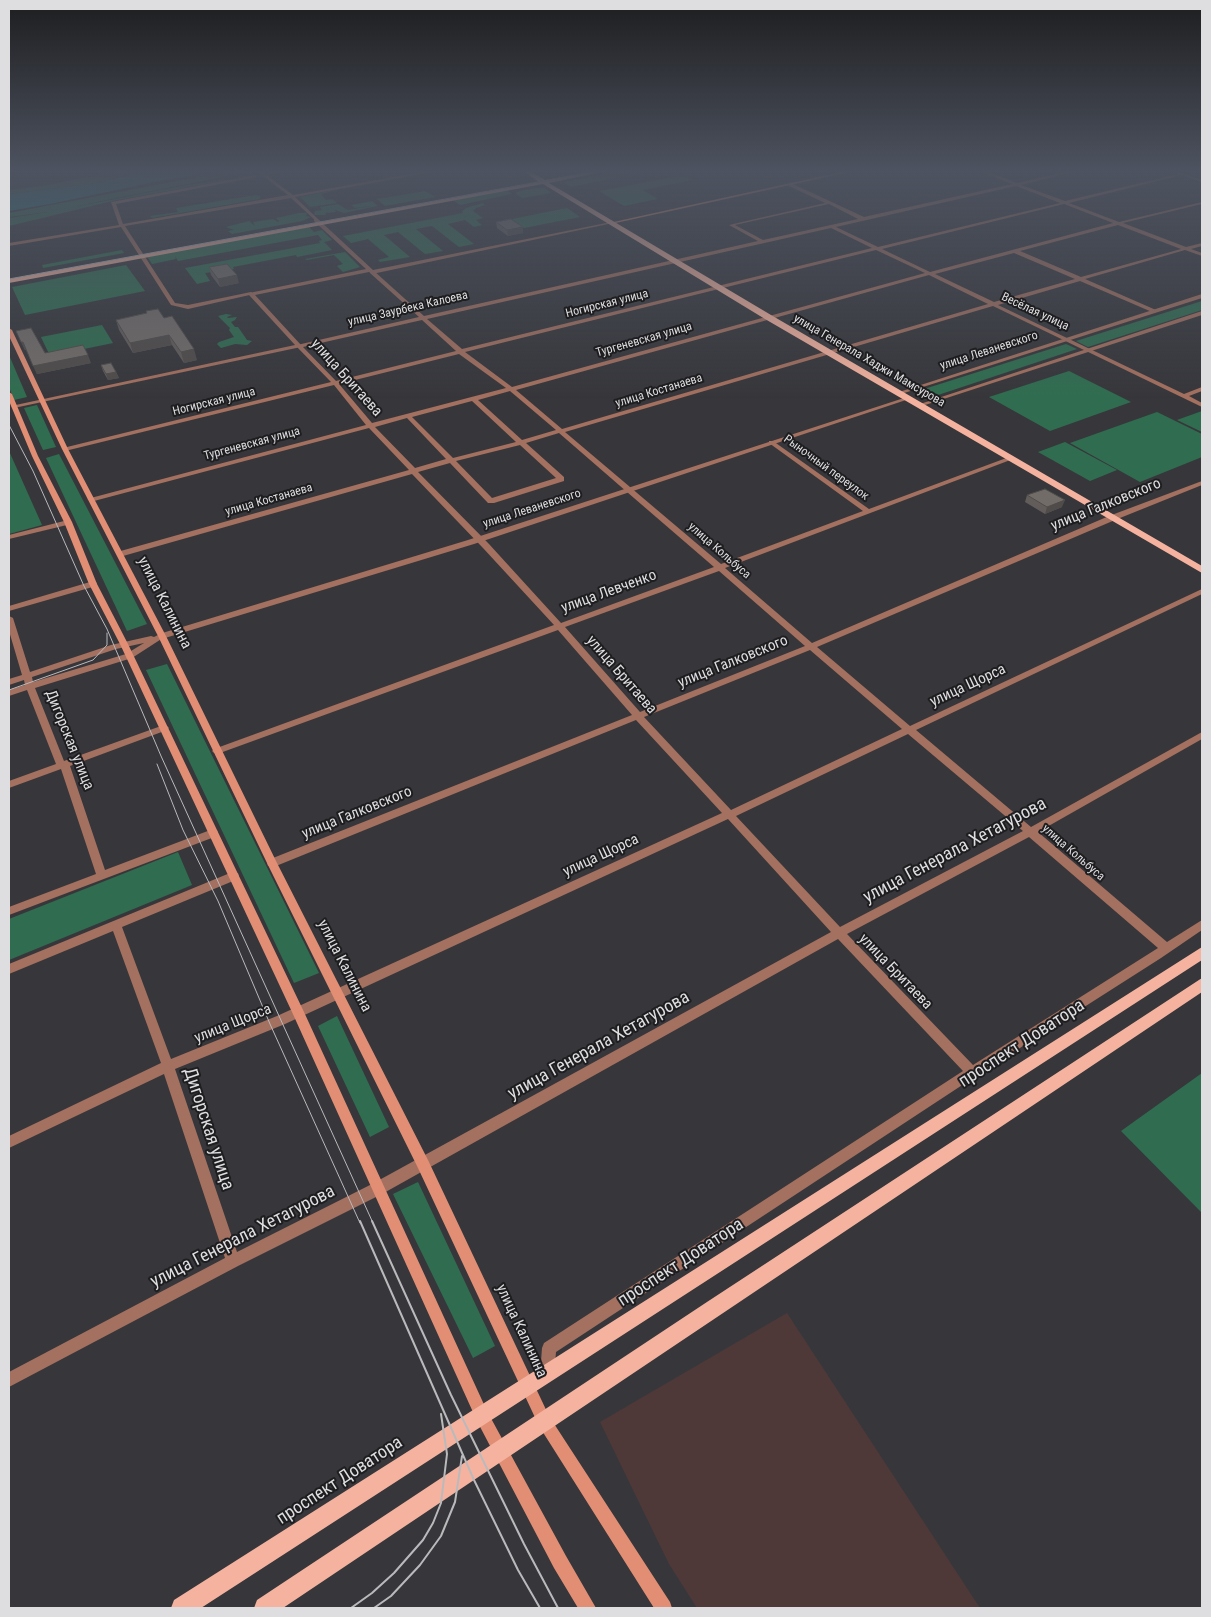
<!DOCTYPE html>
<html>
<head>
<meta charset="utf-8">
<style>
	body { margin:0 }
	#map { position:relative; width:1211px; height:1617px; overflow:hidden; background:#37373b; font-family:"Roboto Condensed",sans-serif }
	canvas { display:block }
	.frame { position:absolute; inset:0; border:10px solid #dedee1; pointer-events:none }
</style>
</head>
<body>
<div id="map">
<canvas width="1211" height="1617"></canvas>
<div class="frame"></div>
</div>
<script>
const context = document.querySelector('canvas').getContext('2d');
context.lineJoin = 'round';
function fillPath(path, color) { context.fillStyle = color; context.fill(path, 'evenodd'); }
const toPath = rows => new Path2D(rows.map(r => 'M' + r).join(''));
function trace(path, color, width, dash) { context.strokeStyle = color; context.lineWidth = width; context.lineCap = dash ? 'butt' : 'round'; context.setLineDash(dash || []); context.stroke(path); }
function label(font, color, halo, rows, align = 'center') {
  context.font = font + ' "Roboto Condensed",sans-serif'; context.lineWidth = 4; context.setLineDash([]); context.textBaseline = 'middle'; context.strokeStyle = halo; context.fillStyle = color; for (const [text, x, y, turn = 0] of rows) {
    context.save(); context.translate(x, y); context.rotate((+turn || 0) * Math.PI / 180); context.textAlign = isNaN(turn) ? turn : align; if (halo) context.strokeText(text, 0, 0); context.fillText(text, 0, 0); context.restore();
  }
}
fillPath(toPath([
	[787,1313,980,1608,697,1608,669,1564,600,1422]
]), '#4e3938');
fillPath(toPath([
	[114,171,146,171,90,184,9,194,9,190,48,185],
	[228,171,251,171,255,176,246,174,229,176,111,199,69,208,186,185,249,176,113,201,9,226,9,218,48,212,9,217,9,213],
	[619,171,650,171,571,187,563,182],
	[683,175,693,180,643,190,658,199,624,206,599,191],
	[344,188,321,194,326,200,332,199,337,203,310,207,300,197],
	[536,188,545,188,551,193,522,198,515,193,519,191],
	[507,190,512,194,460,205,453,200],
	[425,191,435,197,385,206,377,199],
	[256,195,260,196,260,199,152,218,150,216,178,212,176,208],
	[372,201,378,206,344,213,335,210,336,212,328,213,327,212,325,215,314,215,315,211,322,210,320,207,338,204,348,210,371,206,355,208,351,205],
	[483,203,485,205,476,208,473,211,483,218,476,220,482,225,474,227,465,220,448,224,474,244,459,247,432,226,416,229,443,251,425,254,398,232,384,235,410,257,380,262,378,260,389,257,368,239,351,243,343,236,463,213,462,211,466,208],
	[567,208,580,217,524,228,512,219],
	[299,213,307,213,306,216,311,217,302,221,232,234,228,231,234,230,226,227,249,221,255,226,253,222,273,219,278,222,279,221,276,218],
	[309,227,314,232,322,230,332,240,324,242,332,250,297,257,296,255,233,267,234,269,205,273,210,281,197,284,185,268,320,243,319,241,322,240,318,235,178,261,175,256,176,259,152,264,146,255],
	[122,250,124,253,43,268,42,265],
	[345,252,360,267,343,272,337,266,343,264,334,255,307,260,305,259],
	[126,265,145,291,25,315,12,287],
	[1202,301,1202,310,1088,347,1076,341],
	[226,314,232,315,227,317,228,318,237,317,235,320,231,322,235,327,238,327,247,340,252,341,247,345,235,344,221,348,217,344,219,342,234,337,229,330,230,328,218,316],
	[102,325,113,343,50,356,41,337],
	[1066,344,1077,349,932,397,921,390],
	[9,355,27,397,14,400,9,387],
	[1069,371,1131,402,1050,431,989,397],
	[37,405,56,447,43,450,24,408],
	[1202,411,1202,432,1177,420],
	[1157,412,1202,434,1202,457,1140,482,1070,443],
	[1065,442,1117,470,1090,481,1038,452],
	[9,451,42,525,9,534],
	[59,454,147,624,127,631,46,458],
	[167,664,319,973,294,983,146,670],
	[178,852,192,885,9,960,9,919],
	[337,1016,389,1127,370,1137,318,1026],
	[1202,1073,1202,1213,1121,1131],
	[418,1182,495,1346,473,1358,393,1194]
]), '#306d50');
fillPath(toPath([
	[147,171,220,171,154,182,50,204,9,211,9,194,90,184]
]), '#217981');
fillPath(toPath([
	[256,171,261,171,293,195,427,171,439,171,295,197,318,219,316,221,291,198,125,226,175,303,188,305,251,292,254,294,188,309,171,305,121,227,9,246,9,243,119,225,111,202,255,175,257,177,116,204,123,224,288,195,256,171],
	[275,171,286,171,268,175,266,174,275,171],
	[979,171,986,171,1017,183,1068,171,1078,171,1021,185,1065,201,1178,174,1175,171,1202,180,1202,182,1182,175,1069,203,1119,222,1202,202,1202,204,1123,223,1186,247,1202,243,1202,246,1191,249,1202,253,1202,256,1185,250,1085,279,1156,310,1156,312,1152,312,1080,281,998,305,1184,394,1202,387,1202,391,1189,396,1202,403,1202,407,993,306,565,432,721,564,863,511,769,443,769,441,773,441,869,509,1009,457,1013,457,1013,459,725,568,812,643,1109,516,1202,481,1202,485,1115,520,817,647,910,726,1202,589,1202,594,916,730,1031,827,1202,732,1202,739,1038,832,1167,942,1202,920,1202,930,1161,958,976,1076,556,1352,554,1375,552,1380,547,1382,542,1380,540,1375,542,1348,544,1343,963,1071,838,939,382,1194,238,1266,9,1387,9,1372,225,1258,164,1074,9,1148,9,1136,161,1063,113,931,9,974,9,964,230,873,238,873,239,876,238,879,122,927,171,1059,277,1016,722,813,636,720,276,866,268,866,267,863,268,860,632,715,558,630,220,753,214,753,212,751,214,749,554,625,483,548,412,474,123,556,117,556,117,552,409,470,369,428,94,501,87,499,366,425,334,385,65,451,63,450,63,448,331,382,297,347,297,345,419,317,370,273,370,271,374,271,424,316,758,241,729,225,825,203,789,186,789,184,793,184,864,217,1012,184,979,171],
	[1016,186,1060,203,878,247,836,227,1016,186],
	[829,204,858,219,763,240,735,225,829,204],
	[1064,204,1113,223,930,272,882,249,1064,204],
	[1118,225,1181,249,1081,277,1020,251,1118,225],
	[831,228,872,248,462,349,427,319,831,228],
	[876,250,925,273,512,387,465,352,876,250],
	[1014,253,1075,279,994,302,935,274,1014,253],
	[929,275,988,304,562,429,516,390,929,275],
	[422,320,456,351,336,381,303,347,422,320],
	[459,354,506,388,372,423,339,384,459,354],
	[510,391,556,430,522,440,478,400,510,391],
	[472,401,516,442,453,458,412,417,472,401],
	[407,418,446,459,415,468,375,427,407,418],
	[559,433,627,492,714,567,561,623,489,544,418,472,450,463,488,503,494,503,564,481,564,477,526,443,559,433],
	[520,445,556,478,492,498,456,461,520,445],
	[719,571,805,646,640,712,565,627,719,571],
	[810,650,902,729,731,810,644,717,810,650],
	[908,734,1023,831,840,927,736,816,908,734],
	[728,819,831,932,372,1184,237,1252,175,1069,285,1024,728,819],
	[1029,837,1158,948,973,1065,847,934,1029,837],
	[68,520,71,520,71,524,9,539,9,535,68,520],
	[90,582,96,582,97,584,96,586,9,611,9,606,90,582],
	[9,616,13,618,30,672,111,645,151,636,154,637,162,633,166,636,132,658,35,688,64,761,161,726,167,726,169,728,167,730,70,766,105,870,213,829,217,830,218,833,217,836,9,915,9,907,96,874,61,769,9,788,9,781,56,764,27,690,9,696,9,690,25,685,24,680,9,685,9,679,22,675,9,631,9,616],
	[144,643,126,654,33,682,32,677,116,649,144,643]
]), '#a4705f');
fillPath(toPath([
	[314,219,318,219,373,270,611,222,613,223,372,274,369,272,255,295,301,345,301,347,14,408,11,406,295,345,249,295,249,293,366,269,314,221,314,219],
	[1202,294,1202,298,901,394,896,393,1202,294],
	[1202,311,1202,315,922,406,917,405,1202,311],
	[907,397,912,398,474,544,165,638,159,638,158,636,159,634,468,540,907,397]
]), '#a4705f');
fillPath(toPath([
	[845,171,855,171,611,224,609,223,845,171],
	[9,328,12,330,68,449,166,636,277,863,428,1160,549,1416,670,1602,672,1608,654,1608,539,1426,418,1168,267,863,158,636,62,449,9,336,9,328],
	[9,392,12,394,38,456,72,522,97,584,128,644,304,1012,487,1411,566,1556,596,1608,578,1608,554,1568,477,1421,292,1012,120,644,89,584,64,522,32,456,9,401,9,392]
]), '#e18e74');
fillPath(toPath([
	[523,171,530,171,545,180,594,171,607,171,549,183,771,315,1202,566,1202,573,765,319,543,184,9,283,9,279,539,182,523,171],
	[1202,947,1202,960,201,1608,171,1608,174,1600,1202,947],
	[1202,978,1202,992,283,1608,254,1608,257,1600,710,1300,1202,978]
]), '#f5b39f');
trace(toPath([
	[9,279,598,171],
	[9,425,33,471,84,586,107,629,161,756,373,1223],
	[9,690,93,660,107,645,107,633],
	[157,764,183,830,218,901,270,1024,360,1223]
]), '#bababd', 1);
trace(toPath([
	[360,1221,474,1480,518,1570,540,1608],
	[372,1221,451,1395,524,1544,558,1608],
	[351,1608,372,1593,394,1573,423,1540,433,1523,441,1503,447,1454,441,1414],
	[374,1608,391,1596,420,1565,441,1536,455,1502,462,1456]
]), '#bababd', 2);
fillPath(toPath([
	[496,222,523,233,508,236,497,228],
	[209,267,239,283,220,287,211,275],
	[146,311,164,318,197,360,184,363,172,345,133,353,119,330,116,320,146,313],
	[16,331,45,353,91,363,37,374,27,350,25,350],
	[101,365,116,372,119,378,108,380,103,371],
	[1027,495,1062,507,1045,514,1025,502]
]), '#625d5a');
fillPath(toPath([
	[523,227,523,233,508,236,507,230],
	[237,275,239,283,220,287,218,279],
	[169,335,172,345,133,353,130,343],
	[21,342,23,342,27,350,25,350],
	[194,349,197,360,184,363,181,352],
	[88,355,91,363,37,374,33,366],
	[116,372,119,378,108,380,106,374],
	[1065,500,1062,507,1045,514,1047,507]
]), '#504c4a');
const building = toPath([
	[511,219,523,227,507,230,496,222,511,219],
	[227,264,237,275,218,279,209,267,227,264],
	[158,309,164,318,172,316,194,349,181,352,169,335,130,343,116,320,147,313,146,311,158,309],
	[31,328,45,353,83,345,88,355,33,366,23,342,21,342,16,331,31,328],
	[111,363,116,372,106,374,101,365,111,363],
	[1045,489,1065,500,1047,507,1027,495,1045,489]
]);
fillPath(building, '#726c69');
trace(building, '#504c4a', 1);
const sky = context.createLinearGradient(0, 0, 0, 398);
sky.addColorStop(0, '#1e1e20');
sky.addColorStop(0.43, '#4d5360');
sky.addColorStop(1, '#4d536000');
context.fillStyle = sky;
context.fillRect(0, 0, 1211, 398);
label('12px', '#dedee1', '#1e1e20', [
	["Ногирская улица",607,304,-14],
	["улица Заурбека Калоева",408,309,-13],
	["Весёлая улица",1035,312,25],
	["Тургеневская улица",644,340,-16],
	["улица Леваневского",989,351,-18],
	["улица Генерала Хаджи Мамсурова",869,361,30],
	["улица Костанаева",659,391,-17],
	["Ногирская улица",214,402,-14],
	["Тургеневская улица",252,444,-15],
	["Рыночный переулок",826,468,36],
	["улица Костанаева",269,500,-16],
	["улица Леваневского",532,509,-18],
	["улица Кольбуса",719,551,41],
	["улица Кольбуса",1073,853,41]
]);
label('15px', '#dedee1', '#1e1e20', [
	["улица Бритаева",346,378,48],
	["улица Галковского",1106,505,-22],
	["улица Левченко",609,592,-20],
	["улица Калинина",164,603,63],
	["улица Галковского",733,662,-22],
	["улица Бритаева",621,675,49],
	["улица Щорса",968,686,-25],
	["Дигорская улица",69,740,68],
	["улица Галковского",357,813,-22],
	["улица Щорса",601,856,-25],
	["улица Калинина",344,966,63],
	["улица Бритаева",895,972,46],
	["улица Щорса",233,1024,-22],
	["улица Калинина",521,1331,65]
]);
label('18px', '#dedee1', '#1e1e20', [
	["улица Генерала Хетагурова",955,851,-28],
	["проспект Доватора",1022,1044,-33],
	["улица Генерала Хетагурова",599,1046,-29],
	["Дигорская улица",208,1129,72],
	["улица Генерала Хетагурова",243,1237,-27],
	["проспект Доватора",681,1263,-33],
	["проспект Доватора",340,1481,-33]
]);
</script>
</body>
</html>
